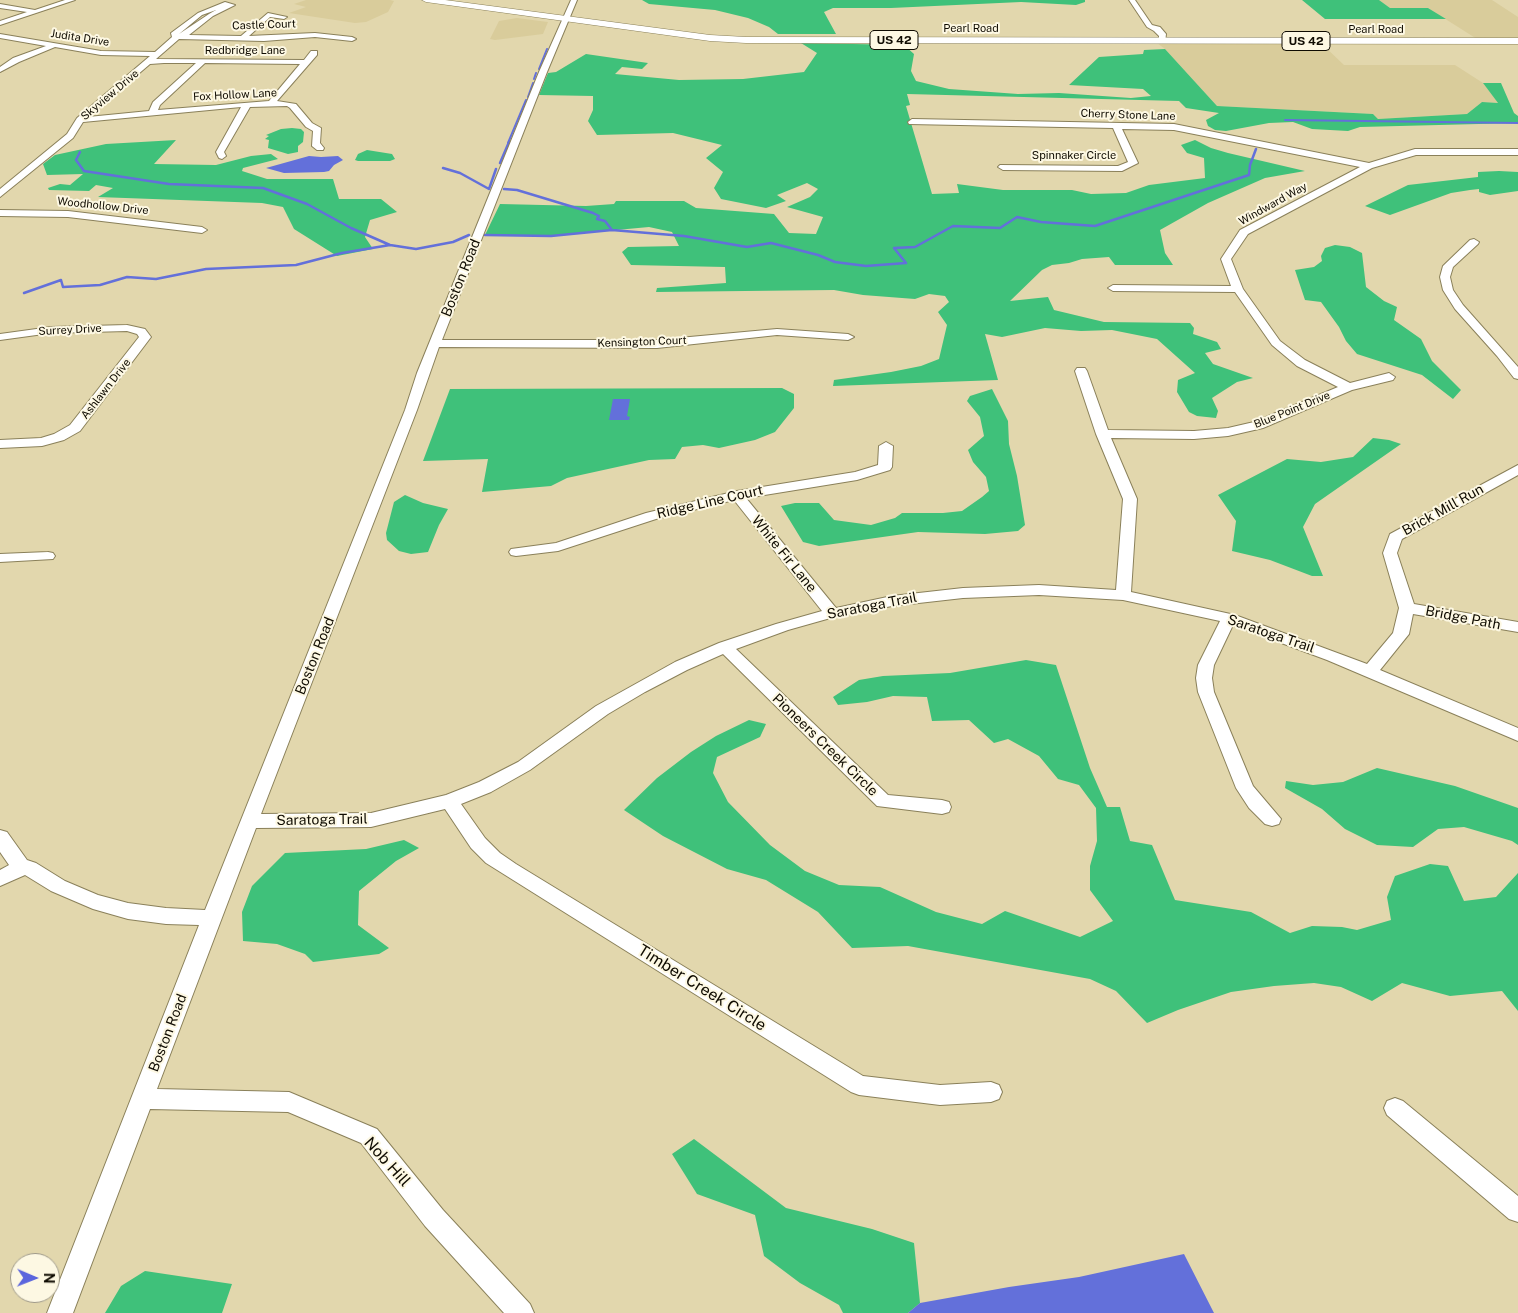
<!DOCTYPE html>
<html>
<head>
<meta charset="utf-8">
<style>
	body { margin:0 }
	#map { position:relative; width:1518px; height:1313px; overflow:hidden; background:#e2d7ad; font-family:"Public Sans",sans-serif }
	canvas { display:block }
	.north { position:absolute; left:10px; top:1253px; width:50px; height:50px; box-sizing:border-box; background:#fdf8e3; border:1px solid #9e9989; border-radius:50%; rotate:91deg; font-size:14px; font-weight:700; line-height:20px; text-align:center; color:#0f0b01 }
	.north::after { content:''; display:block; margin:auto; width:18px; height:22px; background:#5b65dd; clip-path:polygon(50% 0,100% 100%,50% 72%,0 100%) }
</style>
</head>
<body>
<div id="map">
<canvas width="1518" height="1313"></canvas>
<div class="north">N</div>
</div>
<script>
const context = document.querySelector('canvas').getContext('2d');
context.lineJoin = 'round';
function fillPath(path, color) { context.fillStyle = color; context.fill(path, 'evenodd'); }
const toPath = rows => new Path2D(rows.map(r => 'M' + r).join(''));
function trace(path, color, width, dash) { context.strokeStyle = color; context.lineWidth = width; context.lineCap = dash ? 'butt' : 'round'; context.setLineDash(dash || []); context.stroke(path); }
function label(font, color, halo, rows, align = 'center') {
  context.font = font + ' "Public Sans",sans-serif'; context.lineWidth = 4; context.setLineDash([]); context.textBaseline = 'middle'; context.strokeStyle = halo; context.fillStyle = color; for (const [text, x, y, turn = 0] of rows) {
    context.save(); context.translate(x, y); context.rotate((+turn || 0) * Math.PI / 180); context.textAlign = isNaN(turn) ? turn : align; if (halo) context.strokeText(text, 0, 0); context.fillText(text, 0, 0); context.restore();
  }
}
fillPath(toPath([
	[306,0,390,0,394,1,388,12,366,22,355,23,289,13,306,7,294,4],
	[1379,0,1492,0,1518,17,1518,39,1477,39,1428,8,1390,8],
	[517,18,548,22,543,34,495,40,490,39,499,21],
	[1157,43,1322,44,1344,65,1455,65,1483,83,1498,103,1482,102,1467,114,1378,119,1373,114,1217,106,1165,49]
]), '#d9cc9b');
fillPath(toPath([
	[642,0,1085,0,1085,2,1076,5,1021,2,891,8,833,8,824,12,836,34,778,34,769,27,748,18,715,10,649,4],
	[1302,0,1379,0,1390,8,1428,8,1446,19,1325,19],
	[801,43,904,45,914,54,911,71,916,81,949,89,1018,94,1059,93,1131,98,1151,96,1143,89,1069,85,1099,57,1143,54,1144,50,1165,49,1217,106,1373,114,1378,119,1467,114,1482,102,1498,103,1483,83,1501,83,1514,113,1518,116,1518,123,1360,127,1348,131,1312,129,1293,122,1269,123,1226,131,1215,130,1208,126,1206,120,1219,113,1186,108,1179,101,907,94,910,105,906,106,932,194,959,193,957,184,1003,190,1072,190,1091,194,1126,193,1149,185,1205,178,1204,158,1187,153,1181,145,1195,140,1211,148,1228,153,1305,171,1265,178,1208,203,1160,230,1165,253,1173,265,1115,265,1109,257,1082,259,1069,263,1052,265,1042,270,1010,301,1048,297,1054,310,1104,322,1190,323,1194,328,1193,334,1217,342,1221,349,1205,353,1213,364,1253,378,1237,382,1212,398,1218,411,1216,418,1197,416,1189,412,1177,392,1178,380,1195,373,1157,339,1112,330,1081,331,1045,328,1002,337,985,334,998,380,833,386,834,380,891,372,921,366,939,359,947,325,938,312,949,302,945,296,929,294,915,299,863,295,834,290,656,292,657,288,726,283,725,267,631,265,622,252,628,247,679,246,672,232,649,227,551,236,485,235,500,204,586,206,614,204,616,201,684,201,696,208,774,214,789,233,816,234,823,217,787,207,810,197,818,189,807,183,777,195,786,201,766,208,721,199,714,188,723,172,706,158,722,145,673,133,597,135,588,121,593,110,593,96,539,95,548,73,556,72,586,54,648,63,642,69,622,67,615,74,679,80,743,79,804,72,817,53],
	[292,128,301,129,304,132,303,142,298,146,298,152,288,154,268,148,269,140,265,139,269,136,266,135,281,129],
	[176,140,154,164,216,165,251,156,271,154,278,159,243,168,242,171,267,179,333,179,339,199,381,199,397,212,370,220,365,237,373,249,337,256,294,229,283,207,262,203,98,197,113,188,96,185,89,191,49,190,48,188,60,184,70,185,83,174,47,175,43,164,55,155,106,144],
	[367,150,392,154,395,159,390,161,358,161,355,160,358,154],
	[1499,171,1518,172,1518,191,1490,195,1479,192,1479,189,1470,190,1451,193,1390,215,1365,206,1408,185,1478,177,1478,172],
	[1335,245,1350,247,1362,253,1366,287,1384,301,1397,307,1394,320,1421,339,1432,361,1461,390,1453,399,1422,375,1357,354,1346,341,1339,327,1321,302,1305,300,1295,270,1314,267,1322,261,1321,256,1325,248],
	[782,388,794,394,794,408,775,432,755,440,719,448,703,445,682,447,675,459,649,460,567,478,551,486,482,492,488,459,423,461,450,389],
	[992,389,1008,421,1009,444,1017,476,1025,525,1018,531,985,534,918,532,819,546,803,542,781,506,795,503,819,503,834,520,871,525,895,518,902,513,943,513,962,511,982,497,989,491,986,477,973,462,968,450,984,436,980,417,967,401,970,396],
	[1373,438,1389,440,1401,444,1315,504,1303,527,1323,576,1312,576,1270,560,1232,551,1236,521,1218,495,1287,459,1321,462,1353,457],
	[405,495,423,503,448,509,439,525,428,552,411,554,399,551,387,540,386,533,394,502],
	[1026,660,1056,665,1090,768,1107,807,1120,807,1130,841,1152,845,1175,900,1251,912,1290,933,1312,926,1342,927,1357,930,1391,920,1387,897,1395,876,1430,864,1448,866,1464,901,1496,897,1518,873,1518,1011,1502,991,1450,996,1402,983,1372,1001,1341,987,1314,983,1274,986,1231,992,1178,1010,1147,1023,1116,991,1090,979,908,946,852,948,818,912,766,880,727,869,663,836,624,810,657,778,691,752,716,736,749,720,766,724,760,737,717,757,713,773,728,802,770,845,805,871,839,885,880,887,936,912,982,924,1005,911,1080,937,1113,921,1090,890,1090,866,1097,841,1096,808,1079,785,1058,779,1039,756,1008,739,994,743,969,720,932,721,927,697,893,696,867,702,838,705,833,697,859,680,883,676,950,673],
	[1377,768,1455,786,1518,808,1518,845,1512,841,1464,827,1438,829,1413,847,1377,845,1345,829,1322,809,1285,788,1286,781,1313,785,1343,782],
	[404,840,419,848,396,861,359,891,358,925,389,948,379,954,313,962,305,954,277,944,243,941,242,912,252,886,285,853,366,849],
	[694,1139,786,1208,872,1229,914,1243,920,1303,908,1313,843,1313,839,1305,800,1283,764,1256,755,1215,697,1194,672,1154],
	[145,1271,232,1284,222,1313,105,1313,121,1286]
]), '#3fc17a');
fillPath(toPath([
	[309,156,321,157,338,156,343,160,334,165,329,171,324,172,284,173,266,168],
	[613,399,630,399,627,416,630,417,629,420,609,420],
	[1184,1254,1214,1313,908,1313,920,1303,1009,1287,1079,1277]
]), '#6370da');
trace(toPath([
	[539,69,547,49],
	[534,79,536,73],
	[528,97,533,83],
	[1285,120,1518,123],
	[508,143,526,100]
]), '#6370da', 2);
trace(toPath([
	[80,152,76,160,84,171,169,184,263,188,307,204,351,228,390,245,416,249,453,242,469,235],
	[500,163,509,142],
	[443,168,460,173,489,189,496,169],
	[504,189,517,190,593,213,599,216,597,219,605,221,612,230],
	[485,235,551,236,612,230,684,236,747,247,771,243,818,255,835,262,866,266,906,263,894,248,915,247,953,226,1000,228,1017,217,1041,222,1095,226,1249,175,1250,165,1256,149],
	[24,293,61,280,63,287,100,285,127,277,156,279,206,269,296,265,342,253,390,245]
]), '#6370da', 2.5);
const minor = toPath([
	[65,0,75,0,0,25,0,21,27,12,0,8,0,4,35,10,65,0],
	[571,0,577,0,547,72,442,340,657,340,777,329,848,334,854,337,848,340,777,335,657,348,439,347,417,410,261,814,371,813,446,795,479,782,518,762,596,706,675,662,719,643,776,624,822,611,734,500,656,519,558,551,516,556,511,555,509,552,511,549,556,543,646,513,737,491,855,472,878,465,879,446,886,442,893,446,892,467,890,470,857,480,746,498,836,608,892,596,963,588,1039,585,1116,590,1123,499,1096,434,1075,371,1077,368,1085,368,1087,371,1108,430,1194,431,1228,428,1254,422,1338,387,1297,366,1272,345,1235,292,1113,291,1108,288,1113,285,1231,286,1221,259,1240,230,1360,167,1174,130,1122,129,1138,163,1122,171,1003,170,998,167,1000,165,1118,166,1128,162,1113,128,909,124,908,122,912,119,1174,124,1369,163,1415,149,1518,149,1518,155,1416,155,1372,168,1248,234,1231,259,1243,289,1280,341,1305,360,1350,383,1389,373,1395,377,1393,380,1352,390,1263,428,1228,436,1194,439,1111,438,1137,499,1131,592,1235,615,1367,664,1393,633,1399,608,1383,553,1390,534,1518,465,1518,475,1402,539,1397,553,1414,604,1518,622,1518,632,1413,614,1409,634,1380,670,1518,728,1518,741,1327,660,1233,625,1214,665,1212,678,1214,692,1253,786,1281,819,1279,824,1272,826,1265,824,1249,808,1236,788,1198,692,1196,678,1198,665,1220,621,1123,600,1039,595,963,598,892,606,834,617,788,630,736,649,888,795,942,800,949,802,951,807,949,812,942,814,877,806,723,654,687,670,645,692,608,714,530,770,491,792,461,804,485,838,500,853,516,864,863,1076,940,1085,991,1082,999,1085,1002,1092,999,1099,991,1102,940,1105,859,1095,851,1092,486,863,471,848,445,809,371,827,256,828,157,1089,289,1092,377,1129,443,1210,530,1304,534,1313,504,1313,425,1226,361,1143,288,1112,150,1109,73,1313,47,1313,199,925,166,924,128,919,93,909,51,891,25,875,0,886,0,870,9,865,0,852,0,830,7,832,27,860,36,863,65,881,98,895,128,903,166,908,205,910,405,410,417,373,539,72,571,0],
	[1129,0,1135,0,1152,25,1160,27,1166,34,1165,43,1159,43,1159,36,1154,31,1147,27,1129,0],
	[225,2,235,5,213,16,189,35,241,36,268,13,287,17,284,19,270,17,249,36,315,33,352,37,356,39,352,41,315,37,264,41,179,39,156,59,304,60,311,51,317,51,317,55,277,101,296,104,312,123,321,128,320,143,324,148,323,150,317,150,312,146,313,131,306,127,290,108,287,106,250,107,224,152,226,156,222,159,219,158,216,152,241,107,83,122,73,138,0,197,0,189,67,134,77,118,150,56,101,55,55,47,19,62,0,72,0,67,13,58,46,46,0,38,0,34,101,51,155,52,172,37,171,33,198,13,225,2],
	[216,10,209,14,179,34,202,15,216,10],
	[164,63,196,63,153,102,149,111,88,117,150,64,164,63],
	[205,63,300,64,269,101,158,110,160,105,205,63],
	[0,210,68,211,202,227,207,230,202,233,68,217,0,216,0,210],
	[1474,239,1479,242,1478,244,1453,267,1450,277,1453,290,1463,305,1518,367,1518,379,1514,378,1497,356,1455,309,1443,290,1440,277,1443,266,1470,240,1474,239],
	[127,325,145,329,151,337,80,431,64,440,42,446,0,448,0,440,41,438,54,434,70,425,139,337,137,334,127,331,51,333,0,340,0,334,51,327,127,325],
	[48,552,53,553,55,556,53,559,0,562,0,554,48,552],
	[1395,1098,1403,1101,1518,1196,1518,1222,1509,1219,1387,1115,1384,1108,1387,1101,1395,1098]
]);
const major = toPath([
	[422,0,445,0,710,35,746,37,1518,38,1518,44,746,43,710,41,426,2,422,0]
]);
trace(minor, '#8a805a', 2);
trace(major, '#8a805a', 1);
fillPath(minor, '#fff');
fillPath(major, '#fff');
label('11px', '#0f0b01', '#fdf8e3', [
	["Castle Court",264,25,-2],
	["Pearl Road",971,29],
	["Pearl Road",1376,30],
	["Judita Drive",80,38,9],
	["Redbridge Lane",245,51],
	["Skyview Drive",110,95,-40],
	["Fox Hollow Lane",235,95,-3],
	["Cherry Stone Lane",1128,115,2],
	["Spinnaker Circle",1074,156],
	["Windward Way",1273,204,-29],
	["Woodhollow Drive",103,206,6],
	["Surrey Drive",70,330,-3],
	["Kensington Court",642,342,-2],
	["Ashlawn Drive",106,389,-52],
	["Blue Point Drive",1292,410,-22]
]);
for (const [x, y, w] of [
	[894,40,48],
	[1306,41,48]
]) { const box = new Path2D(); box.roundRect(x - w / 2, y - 9.5, w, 19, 4); context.fillStyle = '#fdf8e3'; context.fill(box); trace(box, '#0f0b01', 1); }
label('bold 12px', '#0f0b01', null, [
	["US 42",894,40],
	["US 42",1306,41]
]);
label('14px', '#0f0b01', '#fdf8e3', [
	["Boston Road",461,278,-68],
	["Ridge Line Court",710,502,-13],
	["Brick Mill Run",1443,510,-29],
	["White Fir Lane",784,554,51],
	["Saratoga Trail",872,606,-11],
	["Bridge Path",1463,618,11],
	["Saratoga Trail",1271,634,19],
	["Boston Road",315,656,-68],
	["Pioneers Creek Circle",825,745,44],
	["Saratoga Trail",322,820,-1],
	["Boston Road",168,1033,-69]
]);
label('16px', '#0f0b01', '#fdf8e3', [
	["Timber Creek Circle",702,988,32],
	["Nob Hill",387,1162,48]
]);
</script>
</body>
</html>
